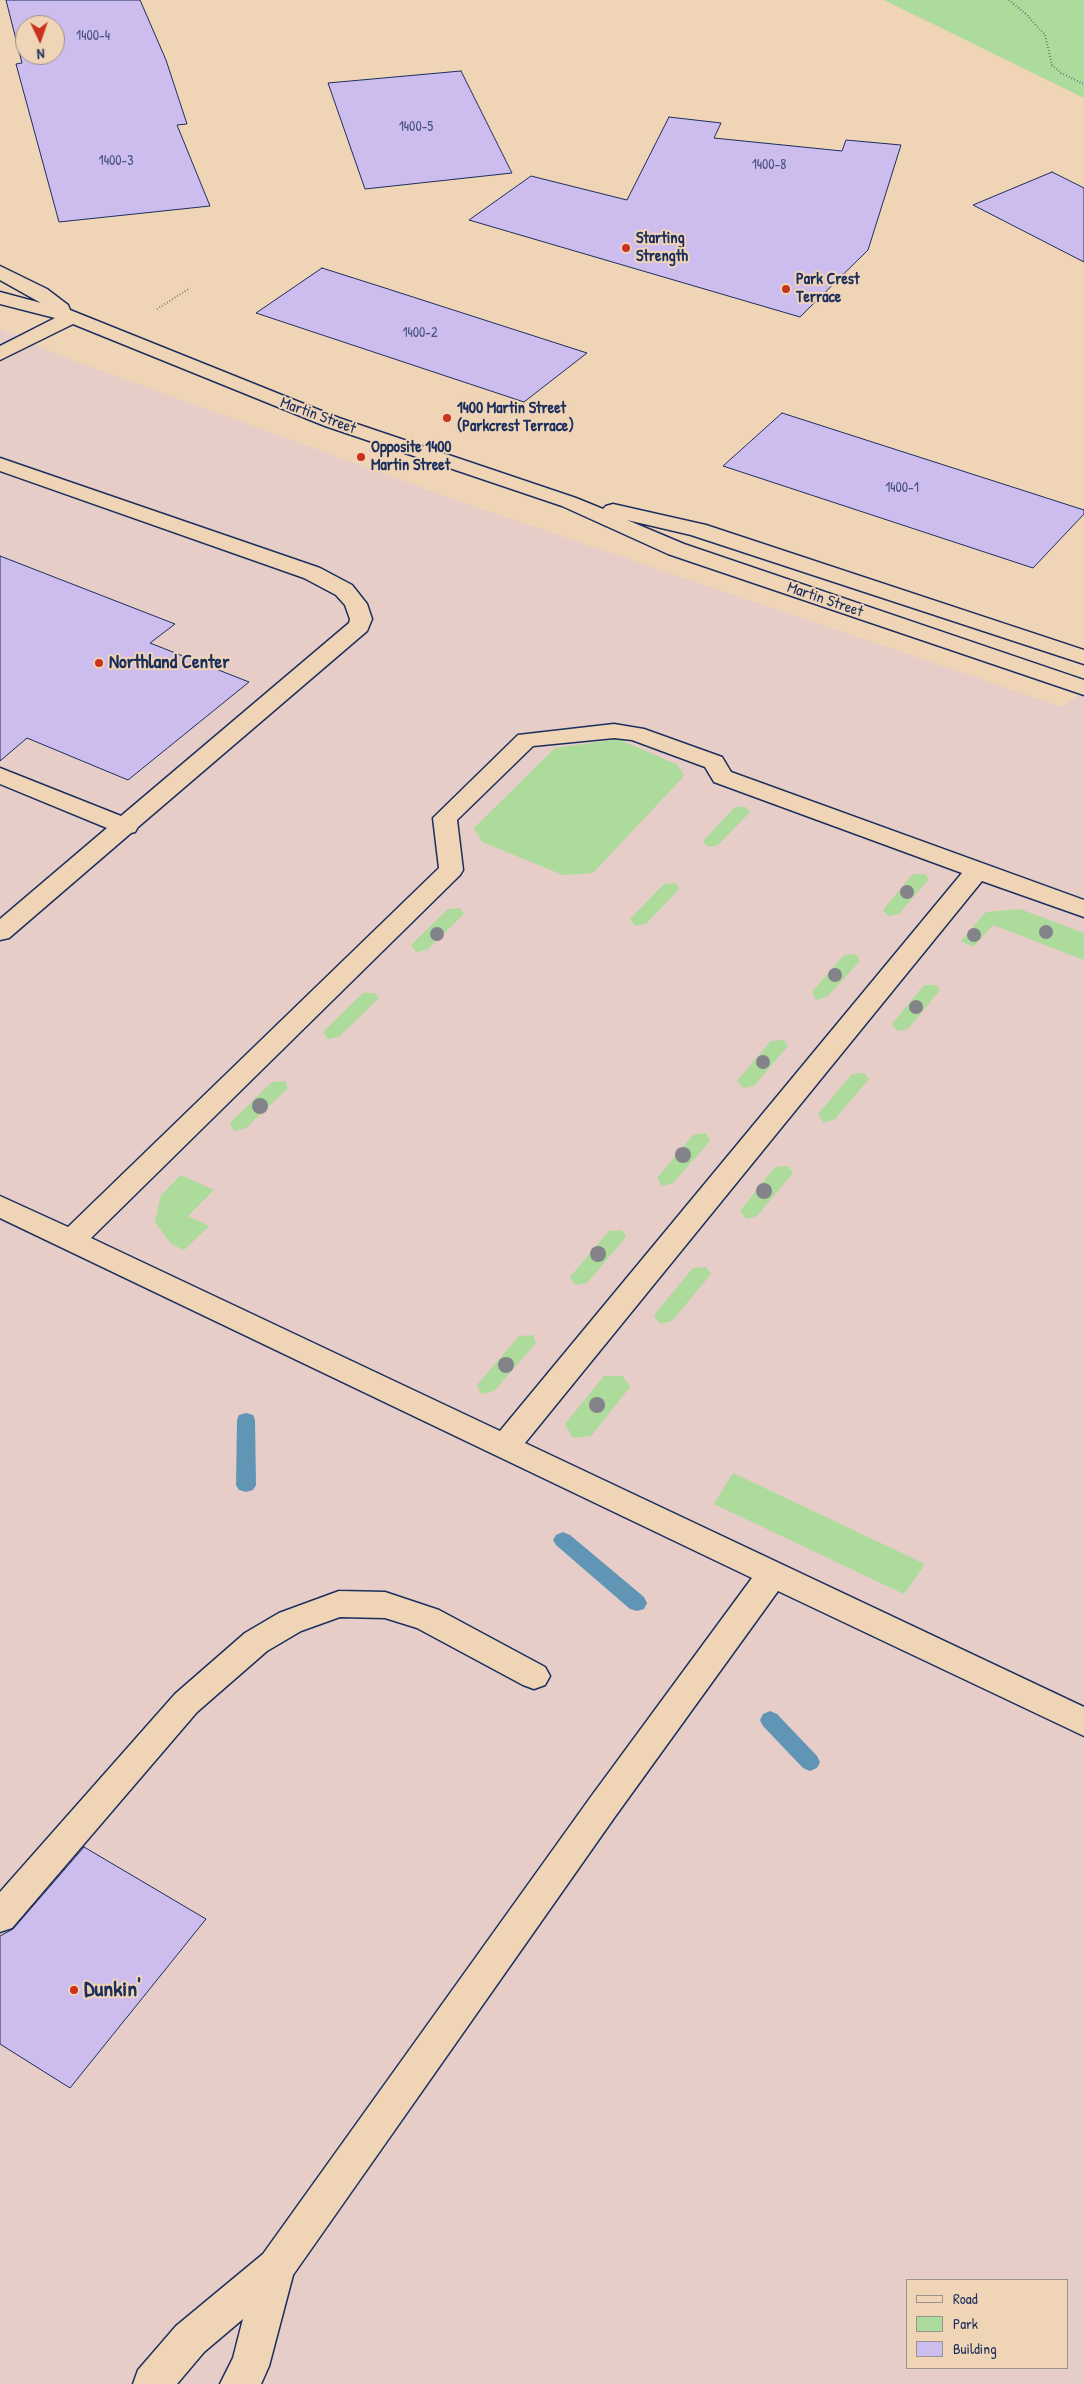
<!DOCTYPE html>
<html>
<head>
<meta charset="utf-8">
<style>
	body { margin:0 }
	#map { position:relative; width:1084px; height:2384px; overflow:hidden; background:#f0d4b6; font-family:"Patrick Hand",sans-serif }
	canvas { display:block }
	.legend { position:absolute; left:906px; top:2279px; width:162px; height:90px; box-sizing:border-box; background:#f0d4b6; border:1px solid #9b9293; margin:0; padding:6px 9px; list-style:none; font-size:15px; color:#1b2f5e }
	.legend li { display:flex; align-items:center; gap:10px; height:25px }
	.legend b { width:25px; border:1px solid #9b9293 }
	.north { position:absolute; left:15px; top:15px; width:50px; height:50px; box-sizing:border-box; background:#f0d4b6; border:1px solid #9b9293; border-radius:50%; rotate:177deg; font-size:14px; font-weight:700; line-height:20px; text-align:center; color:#1b2f5e }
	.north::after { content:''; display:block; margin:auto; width:18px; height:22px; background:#c8321e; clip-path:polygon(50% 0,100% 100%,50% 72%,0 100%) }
</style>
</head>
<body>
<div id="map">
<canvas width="1084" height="2384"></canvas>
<ul class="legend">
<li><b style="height:6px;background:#f0d4b6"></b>Road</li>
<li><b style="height:14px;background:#acdb9b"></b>Park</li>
<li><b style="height:14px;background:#cdbdef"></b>Building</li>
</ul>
<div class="north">N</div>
</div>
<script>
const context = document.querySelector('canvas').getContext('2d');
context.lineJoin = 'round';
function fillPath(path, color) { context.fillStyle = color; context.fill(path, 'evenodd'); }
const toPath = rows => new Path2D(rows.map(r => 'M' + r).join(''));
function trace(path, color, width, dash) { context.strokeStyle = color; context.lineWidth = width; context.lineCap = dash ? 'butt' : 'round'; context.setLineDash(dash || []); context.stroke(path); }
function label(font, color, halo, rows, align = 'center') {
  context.font = font + ' "Patrick Hand",sans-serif'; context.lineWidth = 4; context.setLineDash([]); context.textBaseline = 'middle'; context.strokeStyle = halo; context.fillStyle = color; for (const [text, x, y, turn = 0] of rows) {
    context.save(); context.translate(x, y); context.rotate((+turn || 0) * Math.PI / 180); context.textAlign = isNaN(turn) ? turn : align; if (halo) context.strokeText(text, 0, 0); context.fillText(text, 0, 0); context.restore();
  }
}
fillPath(toPath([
	[0,328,64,357,467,504,1063,707,1084,690,1084,2384,0,2384],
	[908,2280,1068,2280,1068,2368,908,2368]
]), '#e6cdc7');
fillPath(toPath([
	[884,0,1084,0,1084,98],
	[618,739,678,765,684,776,593,873,563,875,482,842,474,828,555,748],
	[735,807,746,807,750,812,718,845,708,847,703,841],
	[913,874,925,874,929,879,899,914,888,916,883,910],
	[676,883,679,889,646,924,635,926,630,919,664,884],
	[460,908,464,914,427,950,416,952,411,945,448,909],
	[1020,909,1084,933,1084,960,993,925,973,947,961,941,986,912],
	[856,954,860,961,827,997,816,1000,812,992,844,955],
	[924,985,936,985,940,990,908,1029,897,1031,892,1024],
	[363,993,375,993,379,998,339,1037,328,1039,323,1032],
	[784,1040,788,1046,754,1086,743,1088,737,1081,771,1041],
	[864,1073,869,1079,835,1119,824,1123,818,1114,852,1074],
	[285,1081,288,1088,246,1128,234,1131,230,1123,272,1082],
	[706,1133,710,1141,673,1183,662,1186,657,1178,693,1135],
	[788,1166,793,1173,757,1216,746,1219,740,1211,775,1167],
	[181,1175,214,1190,188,1216,209,1226,184,1250,171,1244,155,1222,161,1195],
	[622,1230,626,1237,587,1283,575,1285,570,1277,609,1231],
	[706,1267,711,1274,672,1321,660,1324,654,1315,693,1268],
	[533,1335,536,1343,494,1391,481,1394,477,1385,519,1336],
	[604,1376,623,1376,630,1387,591,1436,573,1438,565,1424],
	[733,1473,925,1564,904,1594,714,1504]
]), '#acdb9b');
fillPath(toPath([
	[246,1413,253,1415,255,1420,256,1485,253,1490,246,1492,239,1490,236,1485,237,1420,239,1415,246,1413],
	[563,1532,570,1535,644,1597,647,1603,644,1609,637,1611,630,1609,556,1545,553,1540,556,1535,563,1532],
	[770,1711,777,1714,817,1756,820,1762,817,1768,810,1771,803,1768,763,1726,760,1720,763,1714,770,1711]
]), '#6195b5');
const building = toPath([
	[6,0,140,0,166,60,187,124,177,125,210,206,59,222,16,64,22,63,6,0],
	[25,25,55,25,55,55,25,55,25,25],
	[461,71,512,173,365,189,328,83,461,71],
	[669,117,721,123,714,138,842,151,846,140,901,145,868,250,800,317,469,220,531,176,627,200,669,117],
	[1052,172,1084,188,1084,262,973,205,1052,172],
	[322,268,385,288,587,353,524,402,256,313,322,268],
	[782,413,1084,510,1084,514,1033,568,723,466,782,413],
	[0,556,175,624,150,643,249,682,128,780,27,738,0,761,0,556],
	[84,1847,206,1919,70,2088,0,2044,0,1936,13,1929,84,1847]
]);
fillPath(building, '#cdbdef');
trace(building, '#1b2f5e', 1);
const minor = toPath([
	[0,266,47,289,68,305,70,310,339,418,576,498,603,509,606,506,613,504,706,525,1084,650,1084,664,691,535,627,520,684,544,1084,680,1084,695,668,554,562,506,325,426,73,324,0,360,0,346,55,318,0,304,0,292,41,303,0,280,0,266],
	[0,458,320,568,352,585,367,604,372,619,367,631,138,827,135,832,131,833,9,938,0,940,0,919,107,828,0,784,0,768,121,816,349,623,350,619,345,605,336,595,304,578,0,471,0,458],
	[614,724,644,729,722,757,731,772,1084,900,1084,917,982,881,525,1443,1084,1707,1084,1736,778,1591,614,1818,293,2275,269,2366,261,2384,220,2384,233,2358,243,2319,204,2352,177,2384,133,2384,138,2370,176,2326,263,2254,590,1798,752,1578,0,1218,0,1196,68,1227,439,868,433,818,518,735,614,724],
	[614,738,632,740,705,767,714,782,962,873,500,1431,91,1238,460,875,463,870,457,820,533,746,614,738],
	[339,1591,385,1592,439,1610,545,1667,550,1676,545,1685,534,1689,523,1685,417,1628,385,1618,340,1617,301,1631,267,1651,197,1712,12,1928,0,1932,0,1892,175,1694,245,1633,279,1613,339,1591]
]);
trace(minor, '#1b2f5e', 3);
trace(toPath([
	[1009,0,1026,14,1045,35,1052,65,1061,73,1084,84],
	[157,309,190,288]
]), '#1b2f5e', 2, [0.5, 2.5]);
fillPath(minor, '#f0d4b6');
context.fillStyle = '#838389';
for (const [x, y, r] of [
	[907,892,7],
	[1046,932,7],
	[437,934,7],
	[974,935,7],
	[835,975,7],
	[916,1007,7],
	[763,1062,7],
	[260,1106,8],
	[683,1155,8],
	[764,1191,8],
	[598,1254,8],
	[506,1365,8],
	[597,1405,8]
]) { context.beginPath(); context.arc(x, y, r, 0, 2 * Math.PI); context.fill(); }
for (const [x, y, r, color] of [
	[626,248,5,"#c8321e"],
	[786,289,5,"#c8321e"],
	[447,418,5,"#c8321e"],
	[361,457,5,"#c8321e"],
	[99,663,5,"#c8321e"],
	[74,1990,5,"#c8321e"]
]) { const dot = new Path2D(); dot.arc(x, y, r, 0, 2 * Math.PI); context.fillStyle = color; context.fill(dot); trace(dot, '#f0d4b6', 2); }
label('14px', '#485282', null, [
	["1400-4",93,36],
	["1400-5",416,127],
	["1400-3",116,161],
	["1400-8",769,165],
	["1400-2",420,333],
	["1400-1",902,488]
]);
label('bold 16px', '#1b2f5e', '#f0d4b6', [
	["Starting",636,239],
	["Strength",636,257],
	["Park Crest",796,280],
	["Terrace",796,298],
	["1400 Martin Street",457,409],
	["(Parkcrest Terrace)",457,427],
	["Opposite 1400",371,448],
	["Martin Street",371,466]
], 'left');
label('16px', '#1b2f5e', '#f0d4b6', [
	["Martin Street",318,416,20],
	["Martin Street",825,600,19]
]);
label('bold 19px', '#1b2f5e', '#f0d4b6', [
	["Northland Center",109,663]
], 'left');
label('bold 22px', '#1b2f5e', '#f0d4b6', [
	["Dunkin'",84,1990]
], 'left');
</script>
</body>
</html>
